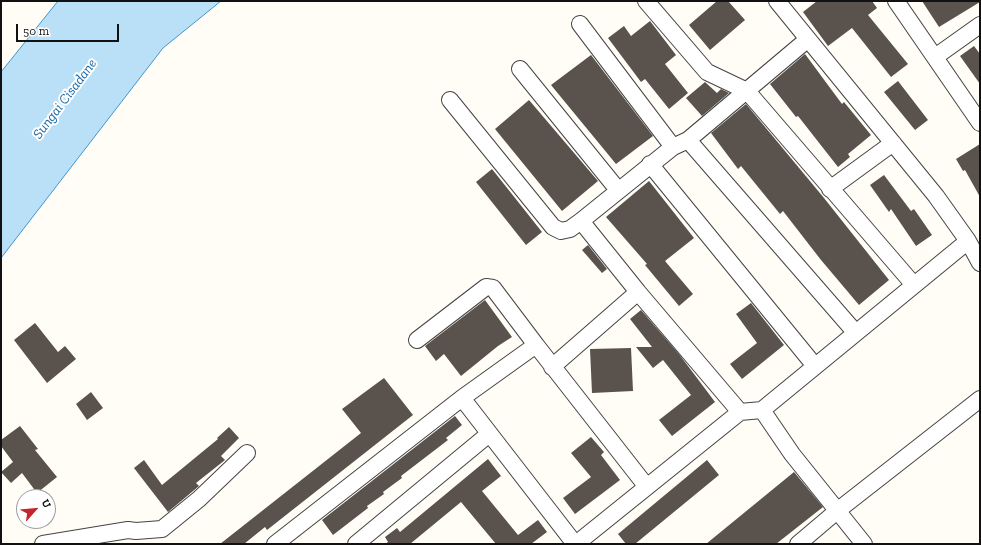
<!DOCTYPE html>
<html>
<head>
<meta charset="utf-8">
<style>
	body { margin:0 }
	#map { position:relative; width:981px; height:545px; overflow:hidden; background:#fffdf5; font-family:"Zilla Slab",serif }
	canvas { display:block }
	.frame { position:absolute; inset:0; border:2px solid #111; pointer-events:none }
	.north { position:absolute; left:16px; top:489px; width:40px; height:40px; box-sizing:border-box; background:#fff; border:1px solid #a0a0a0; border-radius:50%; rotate:63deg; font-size:11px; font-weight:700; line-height:16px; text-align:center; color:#111 }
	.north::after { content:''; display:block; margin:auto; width:14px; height:18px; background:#c4262e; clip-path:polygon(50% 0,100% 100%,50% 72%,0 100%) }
	.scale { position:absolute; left:16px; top:24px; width:103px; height:18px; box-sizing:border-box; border:2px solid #111; border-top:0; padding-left:5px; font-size:12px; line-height:14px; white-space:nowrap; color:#111; -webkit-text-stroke:3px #fff; paint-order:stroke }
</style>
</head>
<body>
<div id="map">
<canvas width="981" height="545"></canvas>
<div class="frame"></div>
<div class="north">U</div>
<div class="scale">50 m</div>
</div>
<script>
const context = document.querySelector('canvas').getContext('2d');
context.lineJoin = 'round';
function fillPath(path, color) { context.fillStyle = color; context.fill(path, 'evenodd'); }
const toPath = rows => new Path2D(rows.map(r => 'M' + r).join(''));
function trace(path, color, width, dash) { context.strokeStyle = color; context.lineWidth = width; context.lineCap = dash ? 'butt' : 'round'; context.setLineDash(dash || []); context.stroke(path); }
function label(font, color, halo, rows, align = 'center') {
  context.font = font + ' "Zilla Slab",serif'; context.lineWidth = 4; context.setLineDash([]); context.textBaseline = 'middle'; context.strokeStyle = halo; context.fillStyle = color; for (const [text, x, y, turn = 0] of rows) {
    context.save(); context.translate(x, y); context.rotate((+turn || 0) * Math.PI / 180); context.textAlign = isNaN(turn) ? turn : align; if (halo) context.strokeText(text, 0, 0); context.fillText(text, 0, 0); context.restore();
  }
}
const water = toPath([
	[58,1,221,1,163,48,1,258,1,72,58,1]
]);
fillPath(water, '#b9e0f7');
trace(water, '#3f96cf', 1);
fillPath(toPath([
	[717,1,728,1,745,20,710,50,689,25],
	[817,1,872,1,877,8,868,15,908,64,891,77,852,28,828,46,803,12],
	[922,1,980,1,980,2,939,27],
	[650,21,676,55,665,64,688,93,669,109,645,79,641,82,608,38,624,26,631,36],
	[974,46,980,54,980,84,960,56],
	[805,54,842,104,844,102,871,135,848,154,850,157,838,167,798,116,796,117,770,84],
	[591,55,653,136,616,164,551,85],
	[898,81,928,120,915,130,884,92],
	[705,82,717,93,721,89,729,93,702,116,686,98],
	[529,100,598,181,562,211,495,129],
	[746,104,824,198,889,280,859,305,821,260,783,211,780,214,741,166,738,169,711,133],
	[980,144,980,197,965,170,963,171,956,159],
	[492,169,542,232,526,245,476,182],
	[884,175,911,211,914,209,932,235,916,246,891,209,889,212,870,185],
	[649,181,694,238,665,261,693,294,679,306,645,265,647,264,606,217],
	[588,245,607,269,602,273,582,250],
	[485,300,512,337,498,346,461,376,444,354,436,361,425,346],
	[751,303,784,345,742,379,730,364,757,343,736,314],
	[641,310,679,354,715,402,672,436,659,420,691,395,663,360,653,368,636,347,652,347,630,319],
	[35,323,58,352,65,346,76,359,47,383,14,340],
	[631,348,633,391,592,393,590,349],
	[384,378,413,415,267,530,265,527,244,544,220,544,361,433,342,409],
	[91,392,103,408,87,420,76,404],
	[455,416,462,425,446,438,448,440,401,476,402,478,383,492,384,494,367,506,368,508,333,535,322,520],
	[20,426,38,449,35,450,57,477,37,493,22,473,11,483,1,472,13,462,1,446,1,440],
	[229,427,239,438,221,456,225,460,196,483,199,486,168,512,134,468,144,460,162,485,218,439,217,438],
	[591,437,604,452,601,455,620,480,575,514,563,498,591,477,571,453],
	[488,459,501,476,482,491,518,535,538,520,547,532,531,544,496,544,461,502,410,544,385,544,388,542,385,537,397,528,400,532],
	[707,460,719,475,635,544,626,544,618,534],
	[794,472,823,507,776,544,706,544]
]), '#5a524d');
const street = toPath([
	[646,1,707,72,747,91,914,285],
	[777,1,936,196,968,241,980,263],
	[896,1,980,123],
	[580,24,673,147],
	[935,57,980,25],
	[520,69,618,190],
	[450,100,553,227,561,231,570,229,581,221,673,147,688,140,808,39],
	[688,140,855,332],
	[650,164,815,366],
	[830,189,893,143],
	[581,221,638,292,740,412],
	[417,340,486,287,493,288,536,345],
	[552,367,638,292],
	[462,398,575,544],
	[762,410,792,454,864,544],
	[43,544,128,530,136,531,162,529,199,499,247,453],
	[275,544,462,398,536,345,647,487],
	[356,544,489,434],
	[576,544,740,412,762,410,968,241],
	[798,544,837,511,980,399]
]);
trace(street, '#444', 18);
trace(street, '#fff', 16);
label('italic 14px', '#1768a6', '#fff', [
	["Sungai Cisadane",65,99,-53]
]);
</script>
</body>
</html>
